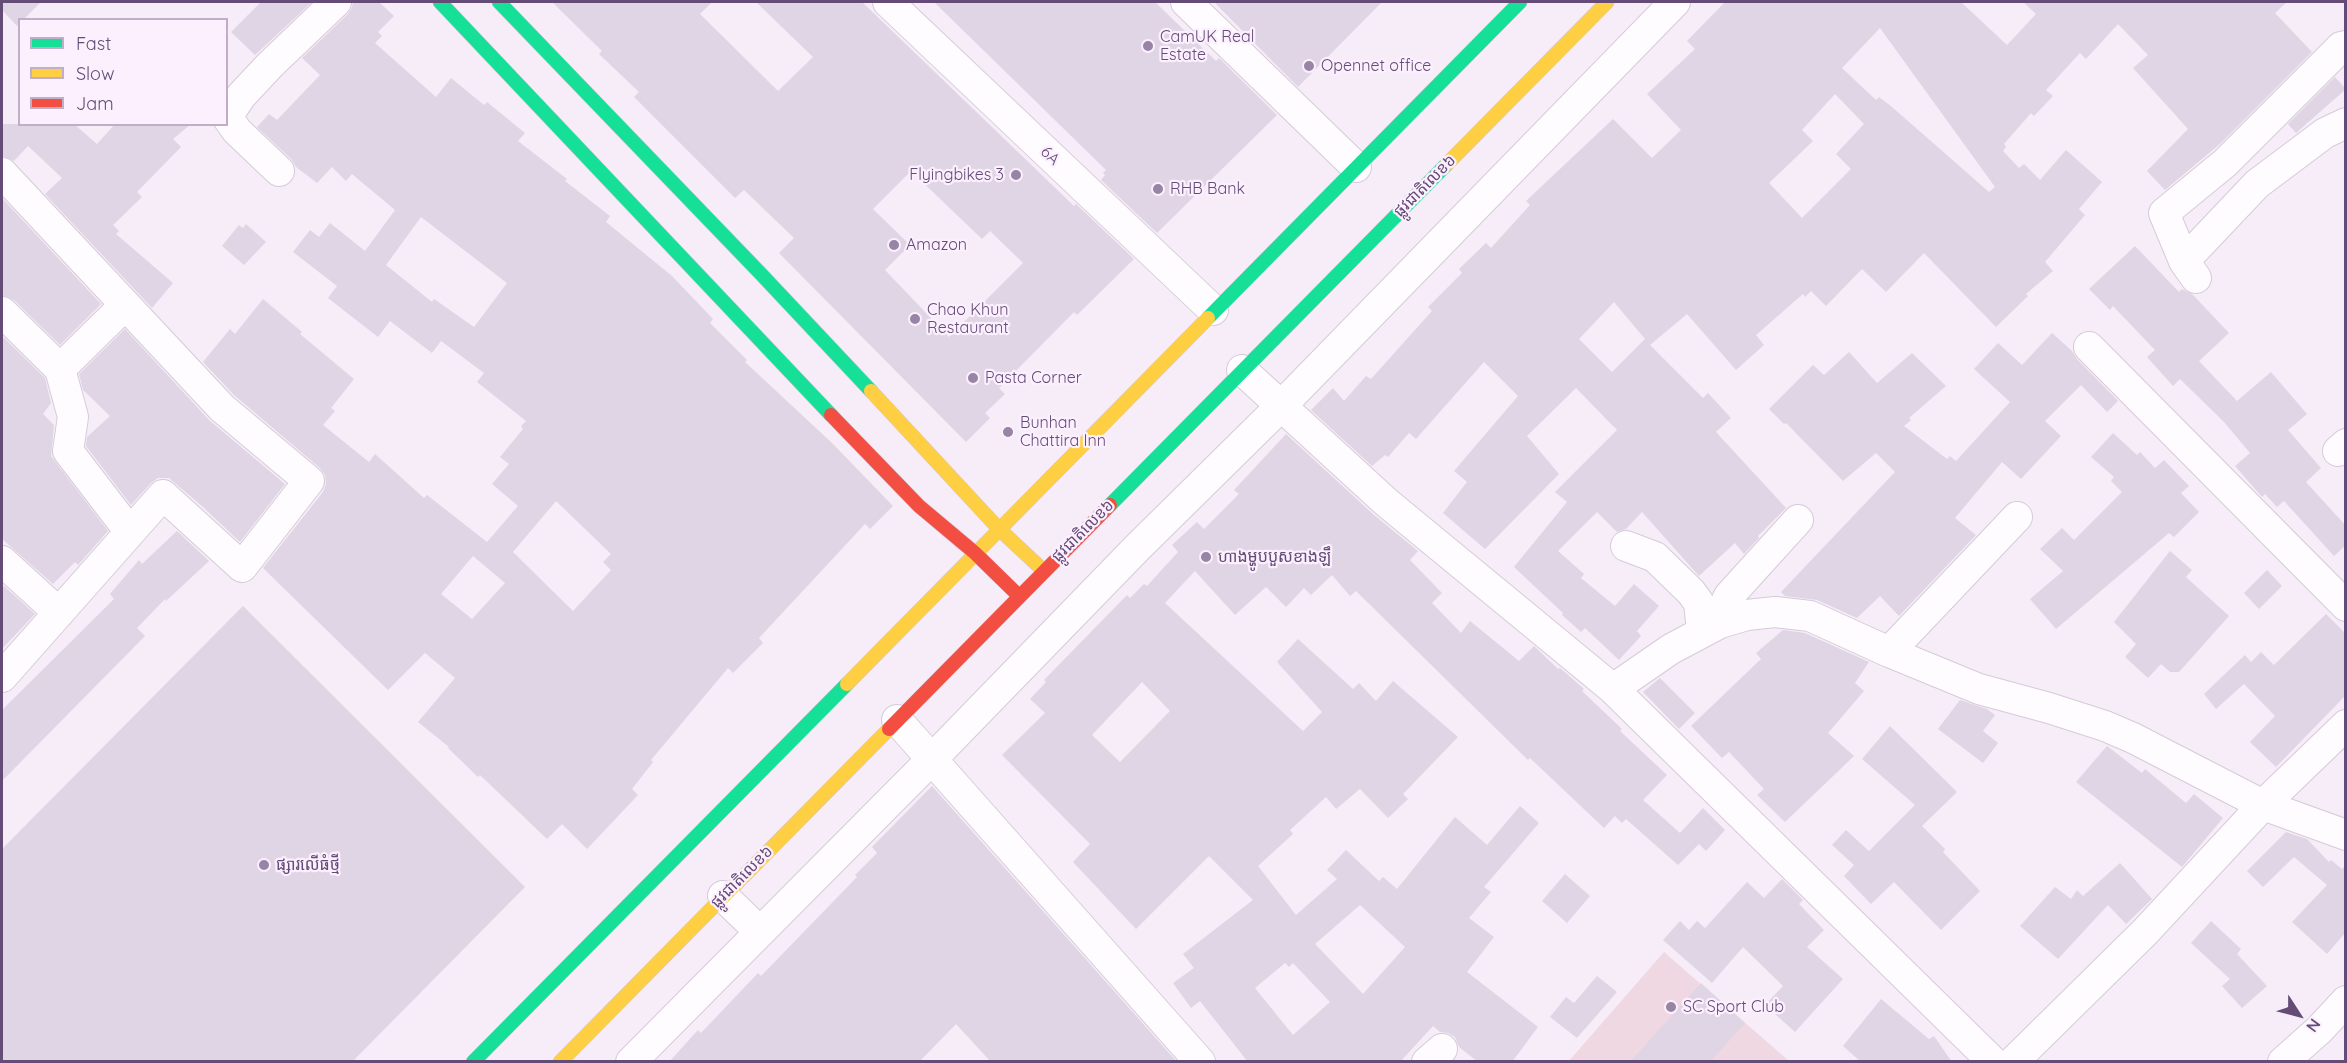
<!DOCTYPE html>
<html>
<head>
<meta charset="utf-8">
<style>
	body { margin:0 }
	#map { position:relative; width:2347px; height:1063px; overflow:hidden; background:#f6edf8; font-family:Quicksand,sans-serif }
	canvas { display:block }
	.frame { position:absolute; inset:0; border:3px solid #654c77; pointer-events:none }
	.legend { position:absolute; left:18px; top:18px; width:210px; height:108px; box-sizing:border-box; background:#fcf0ff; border:2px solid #c0aec9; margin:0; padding:8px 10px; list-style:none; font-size:18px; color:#654c77 }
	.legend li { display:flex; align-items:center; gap:12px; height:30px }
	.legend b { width:30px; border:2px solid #c0aec9 }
	.north { position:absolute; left:2269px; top:985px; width:60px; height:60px; -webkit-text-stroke:4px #fcf0ff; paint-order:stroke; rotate:126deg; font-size:16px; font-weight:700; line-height:24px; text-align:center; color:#654c77 }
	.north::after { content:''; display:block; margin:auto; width:21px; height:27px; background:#654c77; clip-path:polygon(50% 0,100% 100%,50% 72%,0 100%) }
</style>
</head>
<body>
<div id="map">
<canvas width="2347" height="1063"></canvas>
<div class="frame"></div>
<ul class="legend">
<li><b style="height:8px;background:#16e098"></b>Fast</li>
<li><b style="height:8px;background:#ffcf43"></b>Slow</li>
<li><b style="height:8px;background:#f24e42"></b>Jam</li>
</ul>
<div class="north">N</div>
</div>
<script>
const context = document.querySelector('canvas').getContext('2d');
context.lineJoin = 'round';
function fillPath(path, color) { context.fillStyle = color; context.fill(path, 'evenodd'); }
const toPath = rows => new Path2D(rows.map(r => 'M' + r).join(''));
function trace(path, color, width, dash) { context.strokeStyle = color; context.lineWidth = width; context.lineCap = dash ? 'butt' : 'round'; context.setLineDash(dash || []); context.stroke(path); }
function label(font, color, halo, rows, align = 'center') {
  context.font = font + ' Quicksand,"Noto Sans Khmer",sans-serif'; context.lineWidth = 4.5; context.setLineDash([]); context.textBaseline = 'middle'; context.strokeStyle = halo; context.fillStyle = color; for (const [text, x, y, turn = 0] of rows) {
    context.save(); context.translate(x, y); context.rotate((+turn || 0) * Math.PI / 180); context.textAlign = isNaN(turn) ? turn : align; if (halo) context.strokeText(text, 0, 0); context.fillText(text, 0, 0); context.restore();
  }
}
fillPath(toPath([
	[1664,952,1789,1061,1568,1062]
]), '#efd8e1');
fillPath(toPath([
	[2,2,41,2,23,20,20,20,17,26,2,10],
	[261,2,312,2,255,55,231,32],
	[353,2,379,2,394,16,378,32,382,36,375,43,436,97,451,78,484,105,487,102,525,133,518,141,567,179,565,181,610,216,606,222,672,276,713,319,710,323,747,360,745,362,832,443,893,506,870,529,865,524,759,638,763,643,733,673,728,668,651,760,653,762,632,789,638,795,587,849,562,824,547,839,480,775,478,777,448,748,449,747,418,722,455,678,425,653,388,690,263,568,323,492,326,484,325,475,320,468,234,395,203,362,230,329,235,334,263,299,302,332,300,334,354,379,331,408,335,411,323,425,369,462,375,454,424,498,427,495,487,542,518,506,492,484,509,464,500,457,523,429,521,426,526,421,477,382,484,373,441,341,432,353,390,321,378,337,328,298,337,286,293,252,310,230,319,237,330,223,365,251,395,210,352,174,346,181,332,167,317,183,296,167,291,159,257,127,269,114,277,120,320,75,302,58,348,14,352,7],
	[421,217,507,283,474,327,434,299,432,302,386,265],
	[556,501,611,554,603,562,611,570,573,611,513,552],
	[473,556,505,583,472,619,441,594],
	[552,2,712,2,700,14,778,91,813,57,756,2,862,2,1074,206,1076,204,1134,259,1077,315,1074,312,999,388,1005,394,985,413,990,418,966,442,779,253,794,238,744,190,735,198,634,97,639,92,599,54,602,51],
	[911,171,982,239,990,231,1023,263,949,337,885,270,910,245,873,209],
	[934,2,1155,2,1216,61,1219,58,1277,115,1157,233,1101,180,1105,175,1103,173,1106,170],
	[1214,2,1382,2,1298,87],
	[1725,2,1961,2,2007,45,2036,14,2023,2,2287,2,2275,13,2312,52,2221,143,2165,190,2147,171,2188,129,2133,68,2148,55,2118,24,2086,59,2080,53,2046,90,2053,96,2034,116,2031,113,2004,144,2006,147,2003,151,2019,168,2024,164,2040,180,2066,150,2102,182,2079,209,2085,215,2045,262,2053,271,2026,294,2028,296,1996,327,1924,253,1886,292,1862,269,1826,306,1811,291,1805,297,1803,294,1756,335,1764,345,1736,370,1687,314,1650,345,1703,398,1708,393,1731,418,1716,432,1786,508,1758,536,1759,538,1744,554,1735,543,1699,576,1642,512,1626,529,1617,532,1597,512,1558,551,1584,574,1581,578,1615,606,1634,584,1659,606,1637,631,1641,636,1619,660,1585,628,1581,632,1562,615,1563,613,1514,567,1567,502,1555,492,1617,430,1576,388,1527,436,1559,474,1485,549,1443,513,1467,482,1454,471,1518,396,1484,362,1416,439,1409,433,1388,457,1385,455,1372,466,1311,410,1333,388,1344,401,1366,376,1371,379,1432,311,1428,307,1462,273,1459,269,1486,243,1491,248,1530,205,1526,201,1613,119,1652,158,1681,130,1647,94,1695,49,1687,41],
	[1880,28,1995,187,1989,192,1892,107,1879,97,1876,100,1842,68],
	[1835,94,1864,124,1836,154,1851,169,1802,218,1769,183,1813,141,1802,130],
	[1614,302,1645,339,1612,372,1579,339],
	[2335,77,2346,89,2296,133,2288,124],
	[2,124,74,124,97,144,115,124,191,124,173,139,181,147,137,192,142,197,113,225,119,231,116,234,173,283,152,308,45,194,62,178,28,146,14,161,2,156],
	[2,198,101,304,60,345,14,300,2,295],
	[246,224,266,242,244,265,222,246,239,225,243,228],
	[2135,246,2179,292,2182,289,2192,294,2229,333,2199,361,2237,401,2271,372,2307,414,2288,430,2321,468,2306,482,2346,526,2346,545,2334,556,2284,501,2277,507,2265,494,2262,497,2235,466,2250,453,2224,422,2180,379,2173,386,2147,357,2155,350,2113,306,2110,310,2089,289],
	[125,329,209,420,285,484,240,542,203,507,169,478,158,478,151,483,131,505,86,446,87,437,110,416,83,390,79,374],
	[2052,333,2072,351,2077,359,2118,401,2107,412,2081,385,2045,421,2061,436,2021,479,2002,462,1955,518,1976,535,1899,616,1880,596,1857,618,1817,600,1785,596,1781,592,1895,472,1876,453,1843,481,1786,423,1784,424,1769,409,1813,365,1824,375,1849,352,1877,383,1912,353,1946,386,1909,418,1911,420,1904,426,1947,459,1950,456,1956,461,2010,402,1974,369,1998,343,2022,365],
	[2,336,45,378,51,403,43,414,54,425,51,456,108,531,78,565,75,562,53,584,2,539],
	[2113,433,2137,455,2140,452,2155,468,2164,460,2189,486,2181,493,2199,512,2174,537,2169,533,2056,629,2030,599,2063,571,2040,549,2062,528,2074,540,2122,492,2111,481,2114,477,2091,457],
	[1286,434,1374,515,1418,551,1410,560,1442,593,1432,603,1461,633,1470,621,1519,661,1534,646,1558,669,1560,668,1584,689,1582,691,1622,729,1620,731,1667,775,1643,800,1680,833,1703,808,1725,830,1706,851,1699,844,1678,865,1626,819,1622,823,1615,816,1604,828,1530,758,1528,760,1356,591,1350,596,1332,575,1311,595,1304,588,1286,607,1266,587,1235,615,1195,571,1165,603,1303,731,1322,712,1277,662,1298,639,1353,689,1359,683,1376,701,1393,681,1458,737,1403,794,1408,799,1388,818,1360,789,1336,809,1326,797,1290,830,1293,834,1258,866,1296,915,1337,879,1327,870,1346,850,1379,881,1383,877,1397,889,1455,817,1487,845,1520,806,1539,823,1484,887,1491,892,1469,918,1494,937,1467,972,1538,1027,1512,1062,1478,1062,1459,1047,1455,1037,1448,1033,1440,1032,1433,1026,1400,1062,1248,1062,1200,1001,1191,1008,1173,983,1194,968,1183,954,1253,900,1209,856,1136,929,1073,862,1090,844,1002,755,1045,713,1030,699,1046,682,1044,680,1127,595,1130,598,1144,584,1147,586,1178,552,1172,545,1197,522,1204,529,1239,494,1234,490],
	[1142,682,1170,711,1120,762,1092,735],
	[1360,905,1405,947,1363,994,1315,944],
	[1285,963,1289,967,1293,963,1330,1002,1293,1035,1255,988],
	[177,531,209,561,166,601,165,599,137,628,145,636,2,781,2,710,114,599,110,594,139,560,142,564],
	[2170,551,2192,570,2186,577,2229,616,2179,672,2170,672,2161,664,2148,678,2125,657,2136,644,2114,622],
	[2267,570,2282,586,2259,609,2244,593],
	[4,586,35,614,2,649,2,588],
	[243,606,525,887,352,1062,2,1062,2,849],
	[2326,614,2346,634,2346,695,2276,767,2250,742,2275,716,2244,684,2216,709,2204,694,2245,655,2251,662,2261,652,2274,665],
	[1783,630,1805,633,1869,662,1855,683,1864,691,1828,733,1854,756,1785,822,1757,795,1764,789,1729,752,1722,758,1691,726,1761,659,1756,653],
	[1660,678,1695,713,1679,729,1643,692],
	[1960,700,1987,709,1995,715,1983,731,1998,743,1983,763,1938,729],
	[1890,726,1957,792,1922,826,1945,849,1943,852,1980,891,1941,930,1894,882,1871,904,1844,876,1854,865,1832,845,1846,830,1869,851,1915,805,1862,759],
	[2107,746,2142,773,2145,769,2186,803,2194,794,2223,818,2182,867,2076,782],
	[932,786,1177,1062,991,1062,956,1024,919,1062,669,1062,698,1030,701,1033,758,973,761,976,857,877,855,875,877,853,872,847],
	[2286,832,2307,839,2329,862,2331,860,2342,869,2346,865,2345,933,2327,954,2292,922,2327,885,2294,857,2263,887,2247,871],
	[2120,863,2152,899,2126,924,2108,905,2058,959,2020,926,2055,887,2071,899,2077,890,2083,896],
	[1565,874,1590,896,1567,923,1542,901],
	[1782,879,1803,900,1799,904,1824,930,1807,947,1843,979,1795,1032,1765,1005,1783,986,1743,947,1712,983,1663,940,1680,921,1689,930,1697,921,1705,928,1747,882,1764,898],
	[2211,921,2241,949,2237,954,2267,986,2242,1008,2222,986,2230,979,2191,943],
	[1597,976,1617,992,1577,1038,1550,1017,1566,997,1574,1003],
	[1701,983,1745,1023,1710,1062,1630,1062],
	[1881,999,1929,1039,1934,1036,1952,1062,1861,1062,1843,1046]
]), '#dfd5e4');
const street = toPath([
	[888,2,1213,310],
	[1186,2,1356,167],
	[279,171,237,131,227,117,241,96,270,65,336,2],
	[2,173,222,408,309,481,242,567,163,495,2,677],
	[2184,261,2257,184,2325,133,2346,123],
	[2196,278,2184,261,2164,213,2225,163,2341,47,2346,46],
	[125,305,60,369,73,417,68,451,130,532],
	[2,312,60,369],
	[2089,347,2346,606],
	[1242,370,1386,502,1613,689,1993,1062],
	[2338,451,2346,444],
	[1626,546,1655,557,1691,592,1699,603,1702,631],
	[2,561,59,613],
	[1715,625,1729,596,1798,520],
	[1889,652,2017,517],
	[1613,689,1671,649,1720,623,1747,615,1775,612,1810,616,1889,652,1979,689,2049,708,2105,726,2133,738,2263,805,2346,835],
	[897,720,1200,1062],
	[723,896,760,932],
	[631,1062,933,758,1137,548,1282,405,1675,2],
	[1427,1062,1442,1049],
	[2013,1062,2145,932,2263,805,2346,725],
	[2283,1062,2319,1030,2346,1001]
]);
const fast = toPath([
	[440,2,831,415],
	[499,2,761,274,871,391],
	[1208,318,1520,2],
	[1110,505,1446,165],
	[473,1062,847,684]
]);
const slow = toPath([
	[1446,165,1607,2],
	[871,391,999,529,1044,571],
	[847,684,1208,318],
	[560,1062,889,729]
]);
const jam = toPath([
	[831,415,919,506,975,553,1019,596],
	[889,729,1110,505]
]);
trace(street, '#d5cbd9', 32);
trace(fast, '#d3c9d8', 15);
trace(slow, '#d3c9d8', 15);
trace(jam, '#d3c9d8', 15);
trace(street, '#fefcfe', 30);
trace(fast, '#16e098', 14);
trace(slow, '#ffcf43', 14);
trace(jam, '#f24e42', 14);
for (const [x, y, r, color] of [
	[1148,46,6,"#9884a4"],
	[1309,66,6,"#9884a4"],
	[1016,175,6,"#9884a4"],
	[1158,189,6,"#9884a4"],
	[894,245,6,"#9884a4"],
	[915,319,6,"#9884a4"],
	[973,378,6,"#9884a4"],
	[1008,432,6,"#9884a4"],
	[1206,557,6,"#9884a4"],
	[264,865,6,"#9884a4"],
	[1671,1007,6,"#9884a4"]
]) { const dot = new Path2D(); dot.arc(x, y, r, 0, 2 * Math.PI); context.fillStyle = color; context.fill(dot); trace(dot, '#fcf0ff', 2); }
label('16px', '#654c77', '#fcf0ff', [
	["CamUK Real",1160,37],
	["Estate",1160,55],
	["Opennet office",1321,66],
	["Flyingbikes 3",1004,175,"right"],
	["RHB Bank",1170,189],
	["Amazon",906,245],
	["Chao Khun",927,310],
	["Restaurant",927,328],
	["Pasta Corner",985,378],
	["Bunhan",1020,423],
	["Chattira Inn",1020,441],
	["ហាងម្ហូបបួសខាងឡឹ",1218,557],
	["ផ្សារលើធំថ្មី",276,865],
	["SC Sport Club",1683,1007]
], 'left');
label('16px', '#654c77', '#fcf0ff', [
	["6A",1050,156,44],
	["ផ្លូវជាតិលេខ៦",1425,186,-45],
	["ផ្លូវជាតិលេខ៦",1083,531,-45],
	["ផ្លូវជាតិលេខ៦",742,877,-45]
]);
</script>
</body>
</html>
